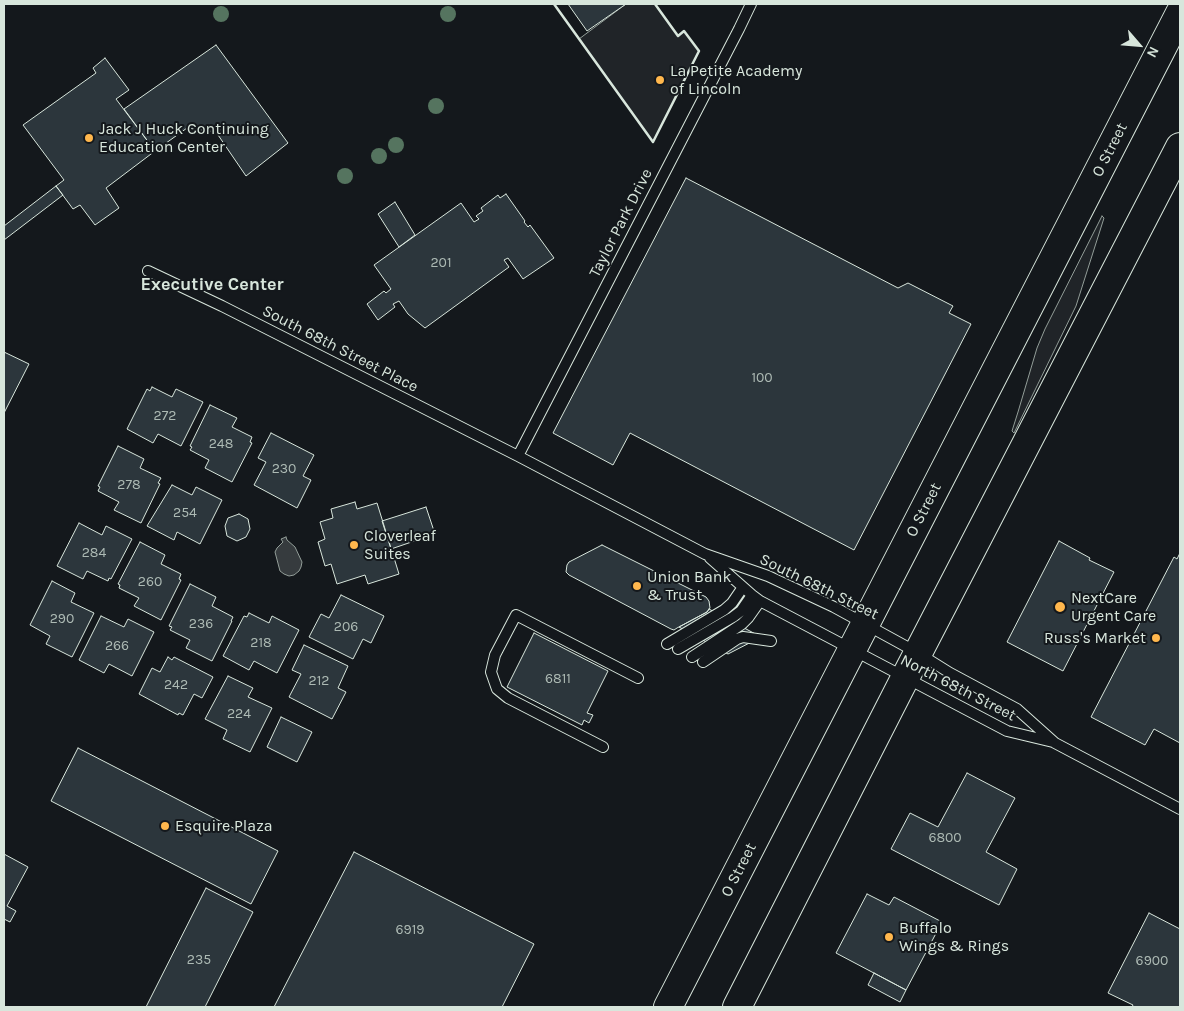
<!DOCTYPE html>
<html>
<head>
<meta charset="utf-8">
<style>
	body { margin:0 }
	#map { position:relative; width:1184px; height:1011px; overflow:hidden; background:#14181c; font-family:Karla,sans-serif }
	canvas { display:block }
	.frame { position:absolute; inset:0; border:5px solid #d8e6dc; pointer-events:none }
	.north { position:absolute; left:1114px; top:20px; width:50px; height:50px; -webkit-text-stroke:4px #14181c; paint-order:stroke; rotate:117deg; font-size:14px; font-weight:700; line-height:20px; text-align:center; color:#d8e6dc }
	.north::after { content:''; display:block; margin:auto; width:18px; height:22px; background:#d8e6dc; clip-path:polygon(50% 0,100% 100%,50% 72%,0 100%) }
</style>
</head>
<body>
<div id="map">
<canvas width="1184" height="1011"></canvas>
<div class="frame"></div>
<div class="north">N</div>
</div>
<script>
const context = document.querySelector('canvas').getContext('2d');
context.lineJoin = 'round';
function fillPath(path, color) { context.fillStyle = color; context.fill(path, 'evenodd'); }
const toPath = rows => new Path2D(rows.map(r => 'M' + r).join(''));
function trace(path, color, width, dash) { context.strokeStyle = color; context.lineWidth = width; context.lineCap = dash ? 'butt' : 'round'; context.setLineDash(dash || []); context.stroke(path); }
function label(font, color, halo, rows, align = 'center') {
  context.font = font + ' Karla,sans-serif'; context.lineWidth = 4; context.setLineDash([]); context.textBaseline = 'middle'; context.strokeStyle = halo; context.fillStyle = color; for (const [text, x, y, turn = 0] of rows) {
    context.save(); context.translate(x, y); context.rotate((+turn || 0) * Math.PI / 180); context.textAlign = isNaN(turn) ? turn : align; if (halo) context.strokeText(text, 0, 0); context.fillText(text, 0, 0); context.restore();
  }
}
const green = toPath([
	[626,4,655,4,678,36,684,31,699,51,653,142,579,39,626,4],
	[1102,216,1104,218,1076,306,1014,433,1012,431,1018,412,1037,348,1045,329,1102,216]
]);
fillPath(green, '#202428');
trace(green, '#939e99', 1);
const water = toPath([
	[286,537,287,540,295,547,302,562,301,567,299,571,294,575,289,576,284,574,280,571,275,552,277,548,283,542,281,539,286,537]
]);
fillPath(water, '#363b3e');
trace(water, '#939e99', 1);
const building = toPath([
	[568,4,626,4,587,31,568,4],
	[216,45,288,143,246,176,216,132,187,128,155,151,124,109,216,45],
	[105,58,129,90,116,99,155,151,106,188,119,208,95,225,80,205,73,209,56,186,64,180,23,125,96,73,93,68,105,58],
	[686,178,898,288,908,283,953,306,949,313,971,324,854,550,630,433,613,465,553,433,686,178],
	[56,186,63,195,4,240,4,226,56,186],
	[506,194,525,221,524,222,528,227,530,225,554,258,523,279,508,258,504,260,509,267,425,328,408,314,399,301,393,304,395,307,378,320,367,304,384,291,386,293,391,289,374,265,461,203,474,222,479,219,476,216,483,211,481,208,498,195,500,198,506,194],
	[395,202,415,235,399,247,378,214,395,202],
	[4,352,29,364,4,413,4,352],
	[152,387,172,397,176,389,203,402,181,446,158,434,153,443,127,429,147,389,150,391,152,387],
	[210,405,237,418,232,427,252,437,250,442,252,443,232,482,205,468,209,460,190,450,192,447,190,446,210,405],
	[271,433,314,455,303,476,311,480,297,508,254,485,266,462,258,458,271,433],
	[118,446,144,459,140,468,161,478,158,483,160,484,141,523,114,510,119,502,98,491,100,487,98,486,118,446],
	[172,485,192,495,196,487,222,500,200,544,177,532,174,540,147,526,172,485],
	[355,502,357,509,377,503,399,574,368,584,365,575,337,584,331,564,325,566,318,542,325,539,320,522,333,518,331,509,355,502],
	[426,507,435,534,391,549,382,521,426,507],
	[239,514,248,519,250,529,246,537,237,541,227,536,225,526,228,518,239,514],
	[79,523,102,535,106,526,132,539,111,579,109,578,108,581,87,571,83,579,57,566,79,523],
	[1059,541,1090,558,1089,560,1114,572,1063,671,1007,642,1059,541],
	[140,542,165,555,161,564,181,574,179,579,181,580,161,620,134,606,139,598,119,588,120,585,118,584,140,542],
	[602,545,706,597,709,601,710,608,707,612,677,628,674,630,671,629,569,575,566,572,567,565,569,562,602,545],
	[1180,553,1180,743,1154,729,1145,745,1091,717,1174,557,1177,559,1180,553],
	[52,581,75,593,71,602,94,613,72,657,46,644,50,636,30,625,52,581],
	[190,584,216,597,212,606,233,617,231,621,232,621,212,661,186,648,190,640,170,630,172,627,169,626,190,584],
	[341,595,384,616,371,643,363,639,353,659,309,637,321,614,329,618,341,595],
	[709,609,761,637,728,654,679,627,707,612,709,609],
	[249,613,269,623,272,616,299,630,277,673,254,661,249,670,223,656,244,616,247,617,249,613],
	[101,616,124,627,128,619,154,632,132,676,109,664,104,673,79,660,101,616],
	[534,633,608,671,587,713,593,715,589,723,584,720,582,725,507,687,534,633],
	[304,645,348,666,338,688,346,692,332,719,289,697,301,674,292,670,304,645],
	[168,657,172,660,174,657,213,677,202,698,194,694,183,715,179,713,178,715,139,694,152,668,160,672,168,657],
	[228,676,253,688,248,697,272,708,250,752,223,739,227,730,205,719,228,676],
	[281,717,312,732,297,762,267,747,281,717],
	[78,748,278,851,251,904,51,801,78,748],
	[967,773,1015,798,986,852,1017,869,999,905,891,849,910,813,938,827,967,773],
	[354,852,534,944,502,1007,274,1007,354,852],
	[4,854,28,867,7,906,16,911,10,922,4,919,4,854],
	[206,888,253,912,205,1007,146,1007,206,888],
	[867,894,889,905,894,897,942,922,906,990,836,953,867,894],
	[1149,913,1180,929,1180,1007,1132,1007,1133,1005,1108,993,1149,913],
	[874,973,906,990,900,1002,868,985,874,973]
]);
fillPath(building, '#2c363c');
trace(building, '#d8e6dc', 1);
const service = toPath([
	[148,271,222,306,518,456,705,554,768,576,834,607,918,653,950,673,1017,709,1055,743,1180,809],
	[518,456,739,29,751,4],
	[710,558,752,595,760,601,1007,731,1053,742],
	[667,644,724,610,732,603,743,587],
	[678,649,733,617,741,611,752,595],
	[692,657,742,624,748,618,760,601],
	[703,662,737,639,743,637,771,641],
	[603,747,508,698,497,689,491,672,495,655,516,615,638,678]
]);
const primary = toPath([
	[668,1007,1180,13],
	[737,1007,905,678,1180,147]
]);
trace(service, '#d8e6dc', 12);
trace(primary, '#d8e6dc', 30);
trace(service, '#14181c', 10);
trace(primary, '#14181c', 28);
trace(toPath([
	[554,4,653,142,699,51,684,31,678,36,655,4]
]), '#d8e6dc', 2.5);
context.fillStyle = '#55745f';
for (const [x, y] of [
	[221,14],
	[448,14],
	[436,106],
	[396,145],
	[379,156],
	[345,176]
]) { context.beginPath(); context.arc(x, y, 8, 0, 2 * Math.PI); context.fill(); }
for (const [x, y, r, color] of [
	[660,80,5,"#ffb74d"],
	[89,138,5,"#ffb74d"],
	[354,545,5,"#ffb74d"],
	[637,586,5,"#ffb74d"],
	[1060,607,6,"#ffb74d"],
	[1156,638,5,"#ffb74d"],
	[165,826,5,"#ffb74d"],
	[889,937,5,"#ffb74d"]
]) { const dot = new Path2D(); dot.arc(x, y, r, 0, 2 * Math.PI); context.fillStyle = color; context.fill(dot); trace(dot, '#14181c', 2); }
label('14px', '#adbab4', null, [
	["201",441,263],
	["100",762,378],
	["272",165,416],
	["248",221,444],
	["230",284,469],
	["278",129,485],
	["254",185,513],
	["284",94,553],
	["260",150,582],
	["290",62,619],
	["236",201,624],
	["206",346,627],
	["218",261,643],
	["266",117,646],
	["6811",558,679],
	["212",319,681],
	["242",176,685],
	["224",239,714],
	["6800",945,838],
	["6919",410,930],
	["235",199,960],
	["6900",1152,961]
]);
label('16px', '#d8e6dc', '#14181c', [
	["La Petite Academy",670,71],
	["of Lincoln",670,89],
	["Jack J Huck Continuing",99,129],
	["Education Center",99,147],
	["Cloverleaf",364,536],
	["Suites",364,554],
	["Union Bank",647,577],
	["& Trust",647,595],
	["NextCare",1071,598],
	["Urgent Care",1071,616],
	["Russ's Market",1146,638,"right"],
	["Esquire Plaza",175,826],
	["Buffalo",899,928],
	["Wings & Rings",899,946]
], 'left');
label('16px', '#d8e6dc', '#14181c', [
	["O Street",1110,150,-63],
	["Taylor Park Drive",621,223,-63],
	["South 68th Street Place",340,349,27],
	["O Street",924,510,-63],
	["South 68th Street",819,587,26],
	["North 68th Street",958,688,27],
	["O Street",739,870,-63]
]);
label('bold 18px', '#d8e6dc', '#14181c', [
	["Executive Center",212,285]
]);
</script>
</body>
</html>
